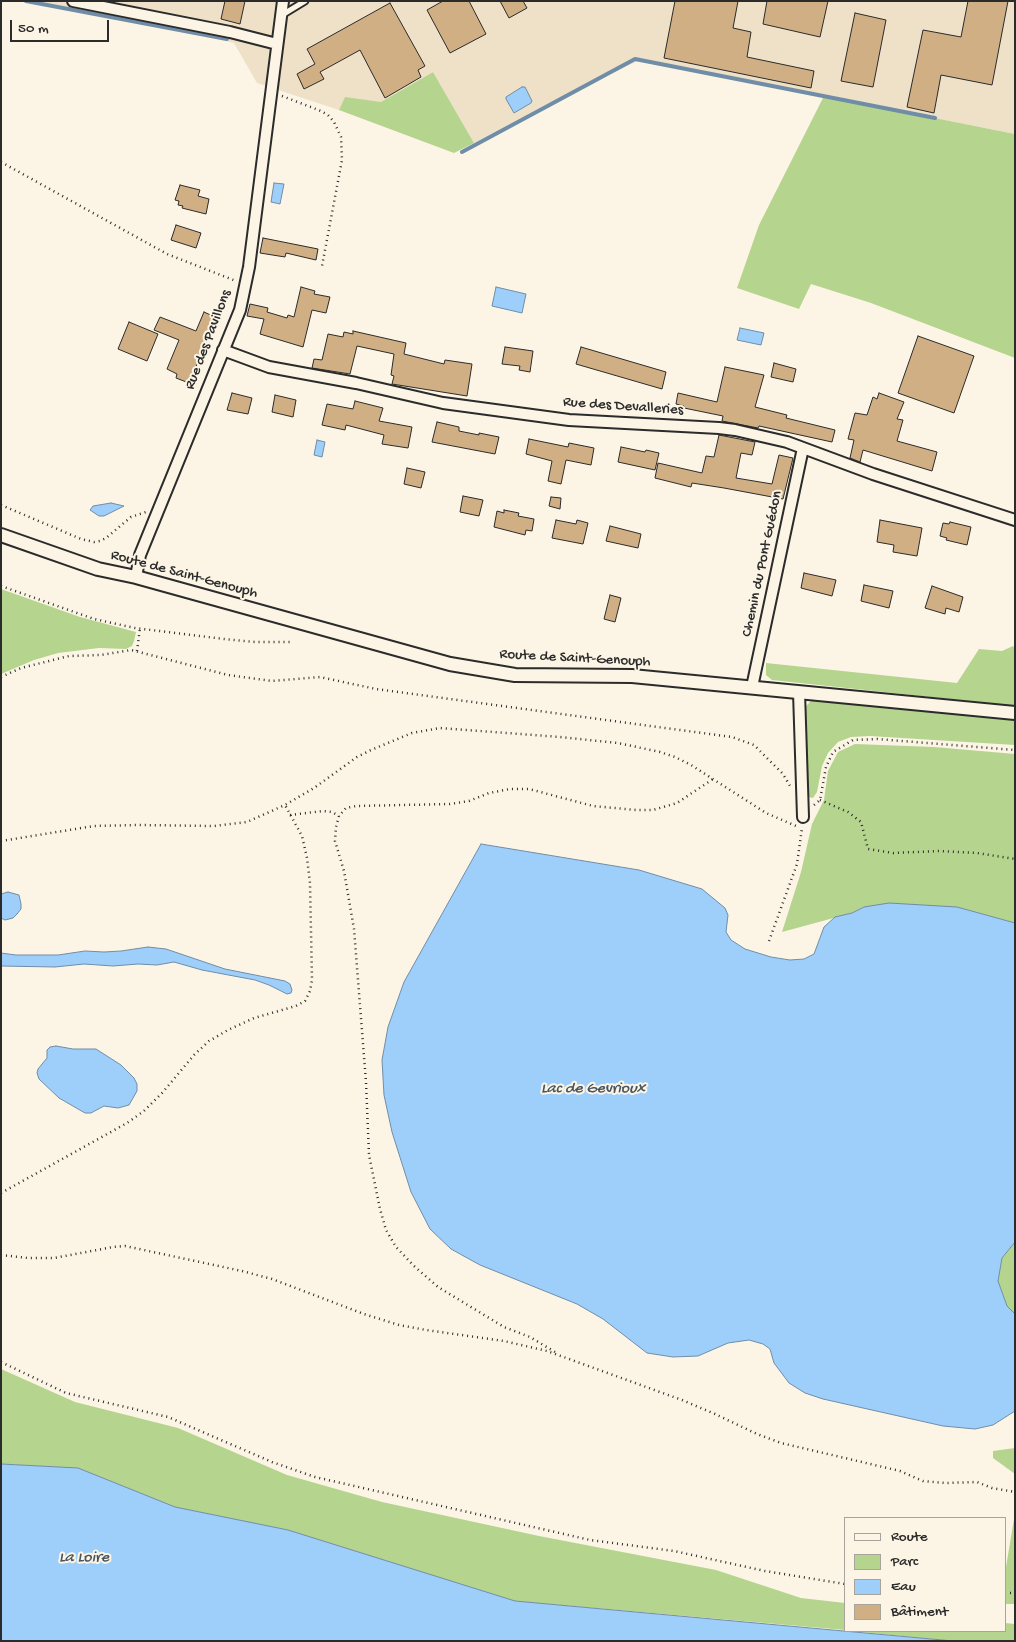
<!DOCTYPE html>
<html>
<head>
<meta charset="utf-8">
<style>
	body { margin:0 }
	#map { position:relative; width:1016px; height:1642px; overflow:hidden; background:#fcf5e5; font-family:"Gochi Hand",sans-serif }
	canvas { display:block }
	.frame { position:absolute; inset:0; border:2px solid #2b2b2b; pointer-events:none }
	.legend { position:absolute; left:844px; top:1517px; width:162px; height:115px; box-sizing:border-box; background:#fcf5e5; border:1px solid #a8a49b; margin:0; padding:6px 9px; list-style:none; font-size:15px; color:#2b2b2b }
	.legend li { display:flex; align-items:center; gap:10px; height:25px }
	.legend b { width:25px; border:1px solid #a8a49b }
	.scale { position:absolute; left:10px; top:20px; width:99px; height:22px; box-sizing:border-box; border:2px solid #2b2b2b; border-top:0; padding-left:6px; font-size:15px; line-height:18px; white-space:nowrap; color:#2b2b2b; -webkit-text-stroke:4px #fcf5e5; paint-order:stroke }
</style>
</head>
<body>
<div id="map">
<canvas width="1016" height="1642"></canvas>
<div class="frame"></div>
<ul class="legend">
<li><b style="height:6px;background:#fcf5e5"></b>Route</li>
<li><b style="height:14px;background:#b5d48e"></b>Parc</li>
<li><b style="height:14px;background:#9ecefa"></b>Eau</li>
<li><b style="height:14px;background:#d1af84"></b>Bâtiment</li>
</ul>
<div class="scale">50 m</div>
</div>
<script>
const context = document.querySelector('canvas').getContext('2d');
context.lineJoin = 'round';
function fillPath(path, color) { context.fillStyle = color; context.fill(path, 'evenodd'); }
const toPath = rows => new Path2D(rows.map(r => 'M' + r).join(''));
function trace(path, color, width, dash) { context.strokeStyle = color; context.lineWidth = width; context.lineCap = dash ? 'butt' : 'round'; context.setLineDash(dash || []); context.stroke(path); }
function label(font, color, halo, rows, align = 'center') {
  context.font = font + ' "Gochi Hand",sans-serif'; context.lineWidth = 4; context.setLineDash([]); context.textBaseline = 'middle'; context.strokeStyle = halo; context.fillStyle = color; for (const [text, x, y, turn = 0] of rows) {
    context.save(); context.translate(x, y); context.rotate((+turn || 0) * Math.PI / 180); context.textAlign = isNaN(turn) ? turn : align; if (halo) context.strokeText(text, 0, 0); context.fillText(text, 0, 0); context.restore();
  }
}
fillPath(toPath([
	[36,1,1015,1,1015,134,640,60,545,105,474,143,433,72,381,102,345,98,339,110,257,83,234,43]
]), '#efe0c8');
fillPath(toPath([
	[433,72,474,143,454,153,339,110,345,97,381,102],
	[824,96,1015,134,1015,358,871,303,811,284,799,309,737,288,759,225],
	[1,589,80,617,136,632,134,641,132,646,126,649,99,648,58,653,34,660,1,674],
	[1013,646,1015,649,1015,706,772,680,766,675,766,663,957,683,979,649,1002,651],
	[821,699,1015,718,1015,745,870,736,851,737,838,742,828,753,822,766,817,792,813,798,808,797,804,708,811,701],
	[855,744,934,747,1015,754,1015,923,957,907,864,907,852,913,782,932,801,872,812,824,824,800,828,771,838,752],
	[1015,1242,1015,1314,1007,1306,998,1281,1002,1258],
	[1,1369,75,1402,178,1428,287,1475,382,1502,539,1536,716,1570,801,1598,845,1603,845,1630,515,1601,288,1530,175,1507,78,1468,1,1464],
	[1015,1448,1015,1474,993,1458,993,1451],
	[1015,1513,1015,1604,1005,1604,1005,1573],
	[1005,1623,1015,1624,1015,1641,953,1641,850,1631,1005,1631]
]), '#b5d48e');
const water = toPath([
	[522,87,525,87,532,101,531,103,514,113,506,99,506,97,522,87],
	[274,183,284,184,280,204,271,202,274,183],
	[496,287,526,294,522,313,492,306,496,287],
	[740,328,764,333,761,345,737,340,740,328],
	[317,440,325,442,322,457,314,455,317,440],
	[111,503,124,506,104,516,99,516,90,510,93,506,111,503],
	[481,844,639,870,702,889,725,908,728,915,726,932,731,940,745,949,771,957,790,960,804,959,814,954,824,927,835,917,852,913,864,907,889,903,957,907,1015,923,1015,1242,1002,1258,998,1281,1007,1306,1015,1314,1015,1411,993,1425,975,1429,943,1426,823,1399,805,1393,789,1383,774,1363,770,1349,763,1344,749,1340,728,1343,698,1356,673,1357,647,1353,603,1319,577,1304,480,1265,451,1249,430,1229,411,1192,392,1132,384,1095,382,1060,388,1027,404,982,481,844],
	[8,892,19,895,21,904,21,909,17,914,13,918,5,920,1,918,1,894,8,892],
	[148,947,166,949,225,969,285,981,290,984,292,990,291,993,287,994,269,985,255,980,202,970,174,962,157,965,138,964,113,966,84,964,55,967,1,966,1,953,16,955,58,955,85,951,104,952,121,951,148,947],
	[56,1046,73,1049,96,1049,121,1065,134,1078,137,1084,137,1091,129,1105,118,1108,104,1106,91,1113,85,1113,59,1098,39,1079,37,1073,38,1069,47,1058,47,1050,50,1047,56,1046],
	[1,1464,78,1468,175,1507,288,1530,515,1601,953,1641,1,1641,1,1464]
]);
fillPath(water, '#9ecefa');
trace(water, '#708da7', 1);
trace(toPath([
	[26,1,227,39],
	[462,152,635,59,935,118]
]), '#708da7', 4);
const building = toPath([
	[225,1,245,1,240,24,221,19,225,1],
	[443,1,469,1,486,34,450,53,427,10,443,1],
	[500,1,523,1,527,8,509,18,500,1],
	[675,1,738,1,733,28,751,32,747,57,814,71,811,88,664,58,675,1],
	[767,1,828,1,820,37,763,24,767,1],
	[968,1,1008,1,992,85,941,75,934,113,907,107,923,30,961,37,968,1],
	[390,3,425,66,418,70,421,77,385,98,360,50,320,72,324,79,304,89,297,74,315,64,307,49,390,3],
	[855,13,886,20,873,87,841,81,855,13],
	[180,185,200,190,198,196,209,199,206,214,182,208,183,206,178,205,179,201,175,200,180,185],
	[176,225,201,233,196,248,171,240,176,225],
	[263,238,318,249,316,260,286,253,285,257,260,253,263,238],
	[301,287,315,291,314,294,330,297,326,313,312,310,303,347,260,334,264,319,247,316,250,304,268,308,267,312,287,318,288,315,294,317,301,287],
	[204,312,217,318,189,383,176,378,177,374,167,369,179,340,154,330,160,317,196,331,204,312],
	[129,322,158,334,147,361,118,349,129,322],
	[353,331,406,343,404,354,444,364,445,360,472,364,467,396,392,384,394,376,391,375,394,354,357,346,350,374,312,368,314,359,322,360,328,334,343,337,344,332,353,334,353,331],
	[918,336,974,356,954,413,898,393,918,336],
	[505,347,533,351,530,372,519,370,520,366,502,364,505,347],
	[581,347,666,372,662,389,576,364,581,347],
	[774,363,796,369,793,382,771,377,774,363],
	[725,367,764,375,755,407,787,415,786,418,835,430,832,442,759,426,758,428,722,421,723,416,684,408,684,406,676,404,678,393,717,402,725,367],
	[232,393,252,398,248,414,227,410,232,393],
	[879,393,904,402,897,419,903,420,897,441,937,452,932,471,863,450,860,462,850,458,854,440,848,439,855,413,867,415,873,397,877,399,879,393],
	[275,395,296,400,293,417,272,412,275,395],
	[355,401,383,408,379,421,412,427,408,448,382,444,384,435,346,425,345,430,322,425,327,404,353,409,355,401],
	[437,422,459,427,459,431,479,435,479,433,499,437,495,454,432,442,437,422],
	[719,435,755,442,752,455,741,453,736,478,772,484,779,455,793,458,783,499,724,488,692,483,691,487,655,478,658,463,702,473,706,456,714,457,719,435],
	[529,439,568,447,569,443,594,448,591,465,566,460,561,484,548,481,552,461,526,454,529,439],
	[621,447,645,452,646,450,659,453,655,470,618,462,621,447],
	[407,468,425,472,421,488,404,484,407,468],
	[463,496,483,500,479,516,460,512,463,496],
	[551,497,561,498,560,509,549,506,551,497],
	[504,510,519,513,518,516,534,519,532,531,526,530,525,535,494,527,497,511,504,513,504,510],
	[556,520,576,524,577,520,588,523,583,544,552,538,556,520],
	[880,520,922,528,917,556,893,552,894,545,877,542,880,520],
	[950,522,971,527,967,545,946,540,947,538,940,536,943,523,949,524,950,522],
	[610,526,641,534,638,548,606,541,610,526],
	[804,573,836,580,832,596,801,588,804,573],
	[864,585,893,591,889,608,861,601,864,585],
	[932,586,963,597,959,612,946,608,945,614,925,608,932,586],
	[610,595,621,598,615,622,604,619,610,595]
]);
fillPath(building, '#d1af84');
trace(building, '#2b2b2b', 1);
const service = toPath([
	[282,15,305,1]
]);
const minor = toPath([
	[73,1,230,32,277,44],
	[223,350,269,367,356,383,443,403,569,420,719,428,735,430,787,442,873,474,1015,520],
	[136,577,140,555,240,310,249,267,283,1],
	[752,687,803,448],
	[799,692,803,817]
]);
const tertiary = toPath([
	[1,535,98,569,136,577,450,664,515,675,632,676,1015,713]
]);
trace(service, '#2b2b2b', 9);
trace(minor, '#2b2b2b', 14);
trace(tertiary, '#2b2b2b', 16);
trace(toPath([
	[282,96,321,111,328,115,334,122,341,137,342,160,322,266],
	[1,162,167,254,236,281],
	[1,505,81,539,94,542,100,541,106,538,131,517,146,512],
	[1,586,94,619,135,628,224,639,255,642,293,642],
	[137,651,140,628],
	[1,677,21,668,69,656,101,655,131,650,228,675,272,681,320,677,376,689,732,737,754,745,783,774,790,786],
	[820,800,848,812,861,822,868,849,893,853,939,851,977,853,1015,859],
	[814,805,820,800,826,767,833,752,853,740,877,739,1015,750],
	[290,815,323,811,332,812,339,816],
	[1,841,94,826,138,825,214,826,247,822,285,805,314,788,357,757,371,750,412,733,440,728,560,737,618,743,660,752,675,757,691,765,766,813,796,826],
	[769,941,797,864,802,828],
	[1,1193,127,1123,144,1111,163,1092,194,1055,209,1041,228,1030,254,1018,296,1006,305,1001,310,991,312,980,310,883,307,858,302,836,285,805],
	[1,1255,28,1258,54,1258,113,1247,125,1246,242,1271,272,1279,364,1314,399,1325,426,1330,504,1341,547,1351,682,1400,715,1414,757,1434,781,1443,900,1471,923,1481,945,1483,977,1482,992,1488,1015,1492],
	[555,1352,530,1337,504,1327,438,1287,414,1266,396,1247,386,1230,380,1209,369,1155,366,1082,354,929,344,871,335,841,336,827,339,816,346,808,356,806,450,804,469,801,489,793,510,789,529,789,593,806,636,810,653,810,677,803,713,779],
	[1,1362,66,1393,168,1417,272,1462,315,1477,590,1540,674,1551,765,1571,845,1584],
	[1005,1593,1015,1593]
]), '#2b2b2b', 2.5, [1, 4]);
trace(service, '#fcf5e5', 5);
trace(minor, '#fcf5e5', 10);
trace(tertiary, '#fcf5e5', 12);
label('15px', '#2b2b2b', '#fcf5e5', [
	["Rue des Pavillons",209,340,-69],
	["Rue des Devalleries",623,407,4],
	["Chemin du Pont Guédon",763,564,-78],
	["Route de Saint-Genouph",184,575,15],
	["Route de Saint-Genouph",575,659,3]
]);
label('italic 16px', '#48545f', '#fcf5e5', [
	["Lac de Gevrioux",593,1090],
	["La Loire",84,1559]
]);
</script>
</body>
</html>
